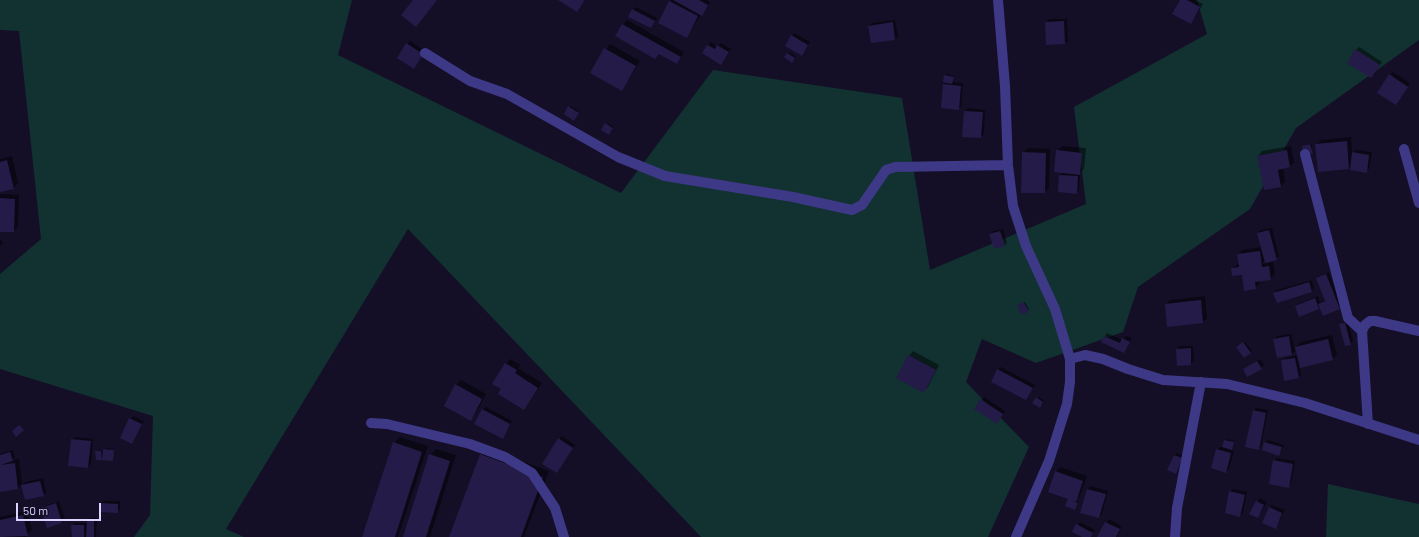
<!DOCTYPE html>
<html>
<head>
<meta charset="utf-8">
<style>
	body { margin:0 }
	#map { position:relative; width:1419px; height:537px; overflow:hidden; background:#140f27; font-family:Barlow,sans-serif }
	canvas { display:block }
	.scale { position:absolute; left:16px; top:503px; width:85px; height:18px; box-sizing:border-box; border:2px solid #dbd5ff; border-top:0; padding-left:5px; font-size:12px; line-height:14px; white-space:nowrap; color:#dbd5ff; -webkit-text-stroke:3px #140f27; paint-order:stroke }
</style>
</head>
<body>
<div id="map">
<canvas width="1419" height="537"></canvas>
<div class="scale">50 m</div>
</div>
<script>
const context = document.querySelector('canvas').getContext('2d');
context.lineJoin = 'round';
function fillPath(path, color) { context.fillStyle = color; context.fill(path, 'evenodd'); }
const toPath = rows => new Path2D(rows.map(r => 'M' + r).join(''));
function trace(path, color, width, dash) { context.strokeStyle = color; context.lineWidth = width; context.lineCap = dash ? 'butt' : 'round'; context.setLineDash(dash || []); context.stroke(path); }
fillPath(toPath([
	[0,0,352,0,338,55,621,193,713,70,902,98,930,270,1086,204,1074,107,1207,34,1197,0,1419,0,1419,40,1296,128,1250,209,1138,287,1123,332,1036,363,982,339,966,382,1029,447,988,537,701,537,408,229,226,529,244,537,134,537,150,515,153,416,0,369,0,274,41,239,19,31,0,30],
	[1328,484,1419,504,1419,537,1326,537]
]), '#123131');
fillPath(toPath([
	[671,0,707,0,710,2,686,37,659,22],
	[1181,0,1195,0,1203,4,1191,23],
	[636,7,657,18,651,27,633,10],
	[1049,19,1067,19,1068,41,1065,43,1046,22],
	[627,20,684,52,681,58,677,63,660,53,655,58,623,25],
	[895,20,898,36,895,39,872,42,869,26,872,23],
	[794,33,810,42,802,55,792,36],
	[410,41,425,51,414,68,407,44],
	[711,42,717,46,721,43,731,49,724,61,703,53],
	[610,44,640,61,622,90,591,73],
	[1359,47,1382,62,1371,77,1356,50],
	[789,52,796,57,793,60,788,53],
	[1393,72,1410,83,1396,104,1390,75],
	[946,74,954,76,953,82,963,83,961,106,958,109,944,84,946,82],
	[570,106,579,111,575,118,569,107],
	[968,108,985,110,984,134,981,137,965,111],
	[607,123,614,127,610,133,606,124],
	[1351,137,1352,153,1356,150,1372,152,1369,169,1366,171,1351,166,1349,168,1316,144,1321,140],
	[1311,143,1313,151,1312,152,1303,146],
	[1062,146,1086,148,1084,169,1080,173,1079,190,1076,193,1060,175,1063,172,1057,151],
	[1291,146,1294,162,1290,167,1283,168,1285,181,1281,186,1258,156,1262,151],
	[1028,148,1050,149,1049,188,1045,192,1023,153],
	[12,156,18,183,14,188,0,191,0,159],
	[0,194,19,195,18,227,13,231,0,231],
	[1272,228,1279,256,1276,259,1263,262,1263,264,1273,262,1275,274,1270,279,1259,280,1260,283,1255,288,1243,274,1232,268,1240,263,1238,254,1243,250,1262,247,1258,233,1261,230],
	[1003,229,1007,243,1004,246,991,234,993,231],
	[0,239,3,243,0,246],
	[1329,272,1342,306,1339,309,1320,307,1299,315,1296,307,1299,304,1318,296,1320,302,1325,300,1317,278],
	[1312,280,1314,288,1311,291,1274,293,1277,290],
	[1205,296,1207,318,1203,322,1166,304,1170,300],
	[1025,302,1029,309,1028,310,1019,305],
	[1348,321,1353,341,1350,344,1340,325],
	[1107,333,1122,340,1126,336,1132,338,1124,351,1102,341],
	[1291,334,1295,351,1292,354,1277,357,1274,339,1277,336],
	[1332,335,1337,355,1332,359,1300,367,1301,375,1299,377,1282,360,1285,358,1298,355,1296,347,1301,342],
	[1245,342,1252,351,1244,356,1239,346],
	[1180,346,1193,346,1194,361,1191,364,1177,349],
	[913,351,939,365,928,387,923,391,909,356],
	[510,359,521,365,518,368,542,383,524,409,502,389,493,383],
	[1260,359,1264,365,1261,368,1244,369],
	[1001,367,1035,385,1026,399,998,370],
	[461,380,486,394,475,415,471,419,456,385],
	[984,397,1005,411,997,423,981,400],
	[1038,397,1044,400,1041,405,1036,398],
	[486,407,512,421,502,437,483,410],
	[1256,408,1268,410,1261,446,1259,449,1253,411],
	[133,416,144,421,132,443,130,419],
	[562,436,575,445,557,472,559,439],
	[75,437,93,439,91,464,88,467,72,440],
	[400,437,428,446,398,537,363,537,394,443],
	[1226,439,1234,441,1230,450,1234,451,1229,469,1226,471,1217,450,1220,447,1223,447],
	[1268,440,1284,445,1279,455,1265,443],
	[106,448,114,449,112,460,101,459,96,451,102,450,104,455],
	[486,448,549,471,524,537,450,537,480,454],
	[436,449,456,455,430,537,404,537,430,455],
	[13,450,15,457,12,460,19,459,22,484,18,488,0,491,0,454],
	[1177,453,1184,456,1175,472,1174,455],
	[1277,458,1295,461,1291,484,1288,487,1274,461],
	[1060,467,1087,476,1080,496,1075,501,1079,502,1075,509,1068,500,1056,472],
	[43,478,46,492,43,495,23,485,25,482],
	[1091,486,1108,491,1102,514,1099,517,1081,512,1088,489],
	[1233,489,1247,492,1243,513,1240,516,1230,492],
	[1260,498,1267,502,1258,517,1251,514],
	[59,501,65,519,62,522,48,527,42,509,45,506],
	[104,501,120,501,120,509,117,512,101,503],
	[1272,505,1285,510,1276,528,1269,508],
	[27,511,32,530,26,535,26,537,0,537,0,517],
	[91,518,97,518,96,537,73,537,72,526,75,523,88,523],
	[1109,519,1122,526,1117,537,1098,537],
	[1080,522,1095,530,1091,537,1084,537,1073,531]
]), '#0007');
fillPath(toPath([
	[413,0,437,0,416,27,401,15],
	[558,0,583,0,584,1,577,12],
	[673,0,699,0,708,5,702,16],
	[1180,0,1187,0,1200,7,1191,24,1172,14],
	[669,1,698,16,687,38,658,23],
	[632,9,655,21,651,28,628,17],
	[1064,21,1065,44,1046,45,1045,22],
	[893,22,895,40,871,43,868,26],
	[622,24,681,57,677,64,659,54,655,59,615,36],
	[791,35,808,45,802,56,785,46],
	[406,43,423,54,414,69,397,58],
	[707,45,715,49,717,45,729,52,721,65,702,53],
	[604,48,636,66,622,91,590,73],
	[1355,49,1380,65,1371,78,1347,63],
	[787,53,795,58,792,63,784,57],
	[1389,74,1408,87,1396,105,1377,93],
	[944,75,954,77,952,84,943,82],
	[943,84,961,86,959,110,941,108],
	[568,106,579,113,574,121,564,114],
	[964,111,983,112,981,138,962,137],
	[605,123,613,128,609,135,601,130],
	[1347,141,1349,169,1318,172,1315,144],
	[1310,144,1313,153,1304,155,1302,146],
	[1056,150,1082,153,1080,175,1054,172],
	[1287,150,1290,167,1278,170,1281,187,1264,190,1257,156],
	[1022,152,1046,153,1045,193,1021,193],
	[1352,152,1369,155,1367,173,1350,170],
	[7,160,14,189,0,192,0,162],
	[1059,175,1078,176,1077,194,1058,192],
	[0,198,15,199,14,232,0,232],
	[1269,230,1277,260,1265,263,1257,233],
	[1000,231,1005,246,994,249,989,234],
	[1260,251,1262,267,1269,266,1271,280,1255,282,1256,289,1244,291,1242,275,1232,276,1231,268,1239,267,1237,254],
	[1326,274,1340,309,1323,316,1318,304,1325,301,1316,278],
	[1309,282,1312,292,1277,303,1273,293],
	[1315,298,1319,309,1299,317,1295,306],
	[1201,300,1203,323,1167,327,1165,304],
	[1023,302,1029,311,1022,315,1017,306],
	[1345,323,1351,345,1345,346,1339,324],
	[1104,336,1120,343,1122,338,1130,342,1124,353,1101,342],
	[1289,336,1292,355,1277,358,1273,339],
	[1328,339,1333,360,1300,368,1295,347],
	[1243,342,1251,353,1244,358,1236,347],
	[1191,348,1191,365,1177,366,1176,349],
	[908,355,936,370,924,393,896,378],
	[1295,358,1299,378,1284,381,1281,360],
	[1257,361,1262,369,1247,377,1243,369],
	[505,363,517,370,515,373,538,388,524,410,498,394,501,389,492,384],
	[997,369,1033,388,1026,400,991,382],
	[455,384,482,399,471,421,444,406],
	[1036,397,1043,402,1040,408,1032,403],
	[980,399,1003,414,997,424,974,409],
	[482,409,510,424,503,439,474,424],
	[1253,410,1266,413,1259,450,1245,447],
	[129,418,142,424,132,444,120,438],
	[19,425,24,430,16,437,12,431],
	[558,438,573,448,557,473,542,464],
	[71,439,91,441,88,468,68,466],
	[1224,440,1234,442,1232,450,1222,447],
	[393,442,422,452,395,537,362,537],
	[1264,442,1282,447,1279,456,1262,450],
	[103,449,114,450,113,461,102,460],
	[1216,449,1231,453,1226,473,1211,468],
	[95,451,101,451,102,460,96,460],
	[10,452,13,461,0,465,0,455],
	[429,454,450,461,426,537,403,537],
	[480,454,543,477,521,537,449,537],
	[1174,455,1182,458,1176,474,1167,470],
	[1273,460,1293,464,1289,488,1269,484],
	[15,463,18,489,0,492,0,465],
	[1055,471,1083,481,1076,502,1072,501,1078,503,1075,510,1065,506,1068,499,1048,492],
	[40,481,44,496,25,500,21,485],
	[1087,489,1106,494,1099,518,1080,513],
	[1229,491,1245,495,1240,517,1225,513],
	[1256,501,1264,505,1258,518,1249,514],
	[56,503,62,523,47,528,41,508],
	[100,503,118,504,118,513,100,512],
	[1269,507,1282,513,1276,529,1262,523],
	[23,515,28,536,0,537,0,520],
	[87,521,94,521,94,537,86,537],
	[1105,522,1120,529,1116,537,1097,537],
	[1076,524,1093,533,1091,537,1082,537,1072,532],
	[71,525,84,525,84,537,72,537]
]), '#251b48');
trace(toPath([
	[998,0,1005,86,1008,165,1013,206,1026,246,1055,309,1070,359,1070,382,1067,404,1049,461,1016,537],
	[425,53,470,81,507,94,618,157,665,176,793,197,852,210,862,205,886,170,895,167,1008,165],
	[1404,149,1419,203],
	[1305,154,1348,318,1362,331],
	[1070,359,1085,355,1103,359,1128,369,1163,380,1227,384,1305,403,1419,440],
	[371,423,387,424,470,444,505,457,532,473,555,508,564,537],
	[1368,424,1362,331,1365,325,1370,321,1375,321,1419,331],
	[1175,537,1177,508,1201,382]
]), '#3e3987', 10);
</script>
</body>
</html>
